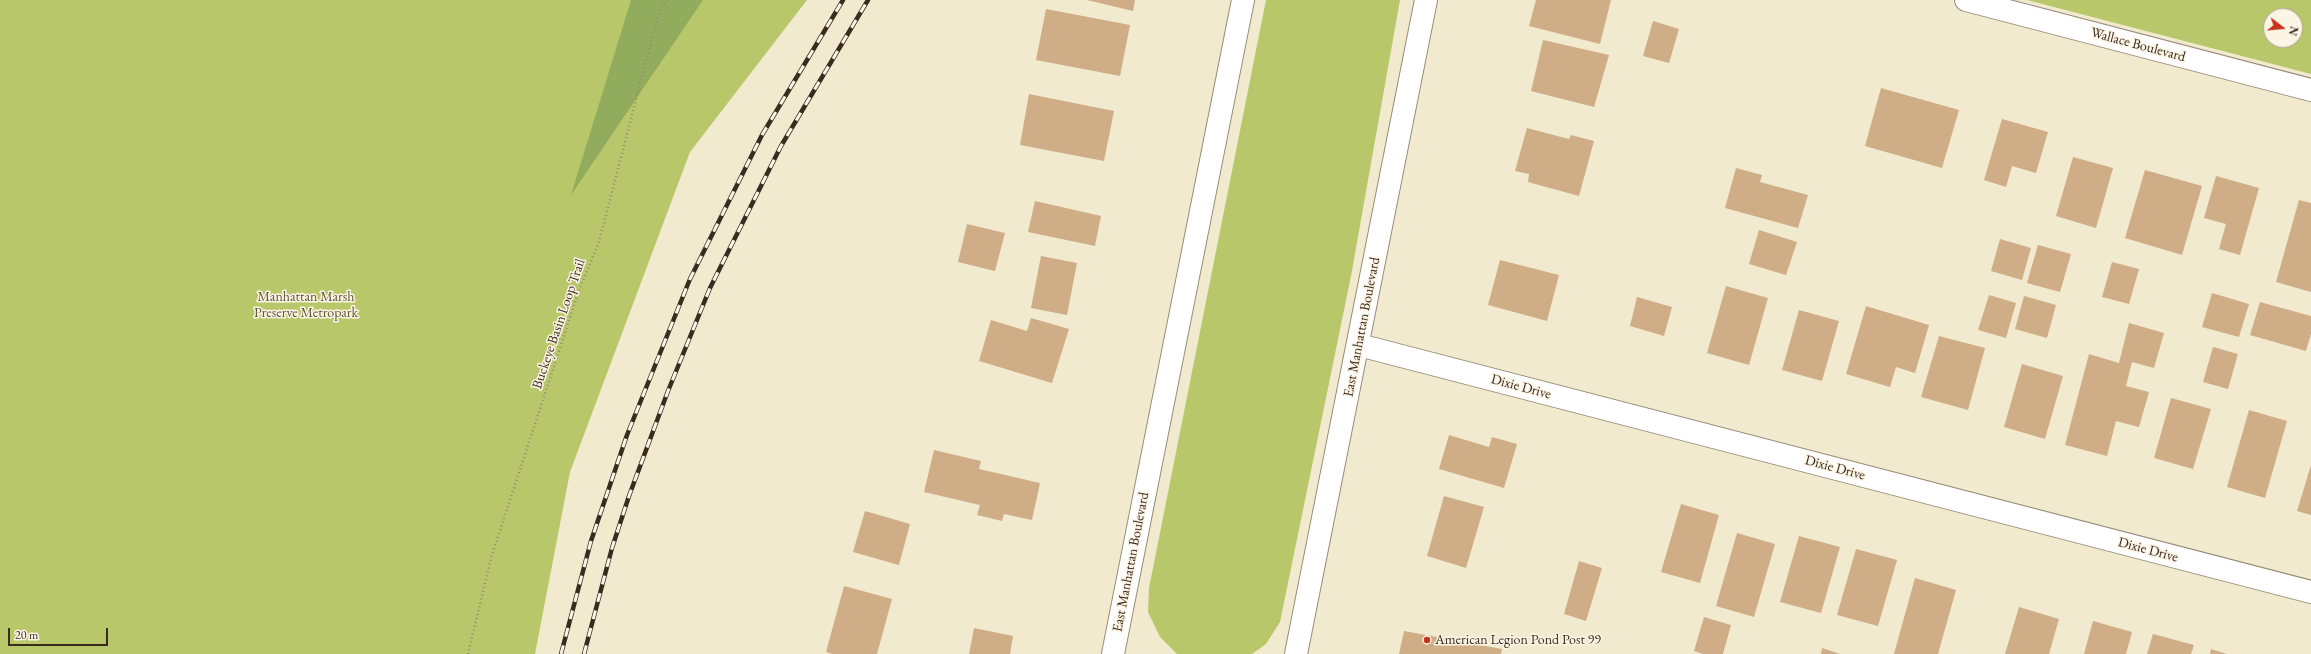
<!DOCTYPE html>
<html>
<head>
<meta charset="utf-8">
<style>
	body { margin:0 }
	#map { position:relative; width:2311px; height:654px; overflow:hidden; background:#f1eace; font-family:"EB Garamond",serif }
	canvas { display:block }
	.north { position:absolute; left:2263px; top:8px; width:40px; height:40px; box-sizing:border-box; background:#fcf5e5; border:1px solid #afa495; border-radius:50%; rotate:106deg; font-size:11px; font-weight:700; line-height:16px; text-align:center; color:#3b2a1e }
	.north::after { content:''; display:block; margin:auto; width:14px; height:18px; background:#c8321e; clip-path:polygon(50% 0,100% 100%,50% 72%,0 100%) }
	.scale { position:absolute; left:8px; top:628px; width:100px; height:18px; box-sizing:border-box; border:2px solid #3b2a1e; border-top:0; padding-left:5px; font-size:12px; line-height:14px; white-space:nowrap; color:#3b2a1e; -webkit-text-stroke:3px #fcf5e5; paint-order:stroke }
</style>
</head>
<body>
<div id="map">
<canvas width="2311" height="654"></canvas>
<div class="north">N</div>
<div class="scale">20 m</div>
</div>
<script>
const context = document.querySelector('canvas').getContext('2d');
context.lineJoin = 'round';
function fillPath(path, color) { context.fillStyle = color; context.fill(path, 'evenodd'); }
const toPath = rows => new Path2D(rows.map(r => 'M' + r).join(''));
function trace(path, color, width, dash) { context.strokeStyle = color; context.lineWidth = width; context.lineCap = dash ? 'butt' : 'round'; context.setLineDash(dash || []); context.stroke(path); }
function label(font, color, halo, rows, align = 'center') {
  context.font = font + ' "EB Garamond",serif'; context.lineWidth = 3; context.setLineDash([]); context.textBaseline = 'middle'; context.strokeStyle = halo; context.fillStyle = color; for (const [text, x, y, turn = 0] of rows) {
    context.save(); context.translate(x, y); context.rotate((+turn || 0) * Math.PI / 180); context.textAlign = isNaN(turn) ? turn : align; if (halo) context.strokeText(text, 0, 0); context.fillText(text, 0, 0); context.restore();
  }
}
fillPath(toPath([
	[0,0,807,0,690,152,570,472,535,654,0,654],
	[1266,0,1400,0,1351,276,1280,622,1266,644,1252,654,1177,654,1160,637,1148,612,1149,588],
	[2027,0,2311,0,2311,74],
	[2271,16,2295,16,2295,40,2271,40]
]), '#b8c769');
fillPath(toPath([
	[631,0,703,0,571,195]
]), '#92ac5d');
fillPath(toPath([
	[1087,0,1135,0,1133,11],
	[1536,0,1611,0,1600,44,1529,26],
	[1046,9,1130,25,1120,76,1036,60],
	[1653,21,1679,29,1669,63,1643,56],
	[1543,40,1609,55,1594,107,1531,91],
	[1881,88,1959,110,1942,168,1865,146],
	[1029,94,1114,111,1104,161,1020,145],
	[2002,119,2048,132,2036,173,2012,166,2006,187,1984,180],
	[1527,128,1569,139,1571,135,1594,141,1579,196,1528,182,1529,174,1515,171],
	[2073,157,2113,168,2096,228,2056,216],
	[1736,168,1762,175,1760,182,1808,195,1798,228,1725,208],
	[2145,170,2202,186,2182,255,2125,238],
	[2216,176,2259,188,2240,255,2219,249,2226,224,2204,218],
	[2299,200,2311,203,2311,292,2276,282],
	[1035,201,1101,216,1095,246,1028,232],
	[967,224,1005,233,995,271,958,262],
	[1759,230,1797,242,1786,275,1749,264],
	[2000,239,2031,248,2022,280,1991,271],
	[2038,245,2071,254,2060,292,2027,283],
	[1041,256,1077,263,1067,315,1031,308],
	[1500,260,1559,275,1547,321,1488,305],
	[2112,262,2139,269,2129,304,2102,297],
	[1726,286,1768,298,1749,365,1707,353],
	[2212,293,2249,304,2239,337,2202,327],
	[1989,295,2016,303,2006,338,1978,330],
	[2024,296,2056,305,2047,338,2015,329],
	[1637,297,1672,307,1664,336,1630,326],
	[2260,302,2311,316,2311,334,2306,351,2250,335],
	[1866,306,1929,325,1915,373,1896,367,1890,387,1846,374],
	[1799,310,1839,321,1822,381,1782,370],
	[1031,318,1069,329,1052,383,979,361,991,320,1027,331],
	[2129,323,2164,333,2154,368,2132,362,2126,386,2149,392,2139,427,2116,421,2107,456,2065,445,2089,354,2119,363],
	[1939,336,1985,348,1968,410,1921,397],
	[2213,347,2238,354,2228,389,2203,382],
	[2022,364,2063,376,2045,439,2004,427],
	[2171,398,2211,409,2193,469,2154,458],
	[2249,410,2287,421,2265,498,2227,487],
	[1449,435,1489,447,1492,437,1517,444,1504,488,1439,469],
	[934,450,981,461,979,469,1040,483,1032,520,1004,514,1002,521,977,515,980,505,924,492],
	[2311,465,2311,515,2297,511],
	[1444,496,1484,507,1466,568,1427,556],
	[1681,504,1719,515,1700,583,1661,572],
	[865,511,910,524,899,565,853,552],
	[1737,533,1775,544,1754,617,1716,606],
	[1799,536,1840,547,1821,613,1780,602],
	[1856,549,1897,560,1878,626,1837,615],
	[1579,561,1602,568,1586,621,1564,614],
	[1915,578,1956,590,1938,654,1894,654],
	[844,586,892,599,877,654,833,654,826,652],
	[2019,607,2059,619,2049,654,2005,654],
	[1704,617,1731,625,1723,654,1703,654,1694,651],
	[2093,621,2132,632,2126,654,2084,654],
	[974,628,1013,636,1010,654,969,654],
	[1404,631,1502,649,1501,654,1399,654],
	[2153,634,2194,645,2191,654,2147,654],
	[1822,648,1840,654,1821,654],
	[2211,649,2227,654,2210,654]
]), '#cfad87');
const minor = toPath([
	[1966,0,2311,90],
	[1359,345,2311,592]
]);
const tertiary = toPath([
	[1113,654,1243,0],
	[1296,654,1426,0]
]);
trace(minor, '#968a76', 24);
trace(tertiary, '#968a76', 24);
trace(toPath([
	[468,654,491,558,579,290,599,242,659,11,667,0]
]), '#968a76', 2.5, [1, 3]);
trace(minor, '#fff', 22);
trace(tertiary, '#fff', 22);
const rail = toPath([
	[561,654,591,541,627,435,690,279,762,135,843,0],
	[584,654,612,548,629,496,668,391,710,288,781,146,868,0]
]);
trace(rail, '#3b2a1e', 4.5);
trace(rail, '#fcf5e5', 3, [9]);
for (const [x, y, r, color] of [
	[1427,640,4,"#c8321e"]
]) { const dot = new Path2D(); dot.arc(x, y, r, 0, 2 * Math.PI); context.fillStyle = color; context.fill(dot); trace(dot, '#fcf5e5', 1.5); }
label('14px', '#3b2a1e', '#fcf5e5', [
	["Wallace Boulevard",2138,45,15],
	["Buckeye Basin Loop Trail",559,324,-71],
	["East Manhattan Boulevard",1362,327,-79],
	["Dixie Drive",1521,387,15],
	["Dixie Drive",1835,468,15],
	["Dixie Drive",2148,550,15],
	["East Manhattan Boulevard",1131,562,-79]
]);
label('14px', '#5a5131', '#fcf5e5', [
	["Manhattan Marsh",306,297],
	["Preserve Metropark",306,313]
]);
label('14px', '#3b2a1e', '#fcf5e5', [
	["American Legion Pond Post 99",1435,640]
], 'left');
</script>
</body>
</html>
